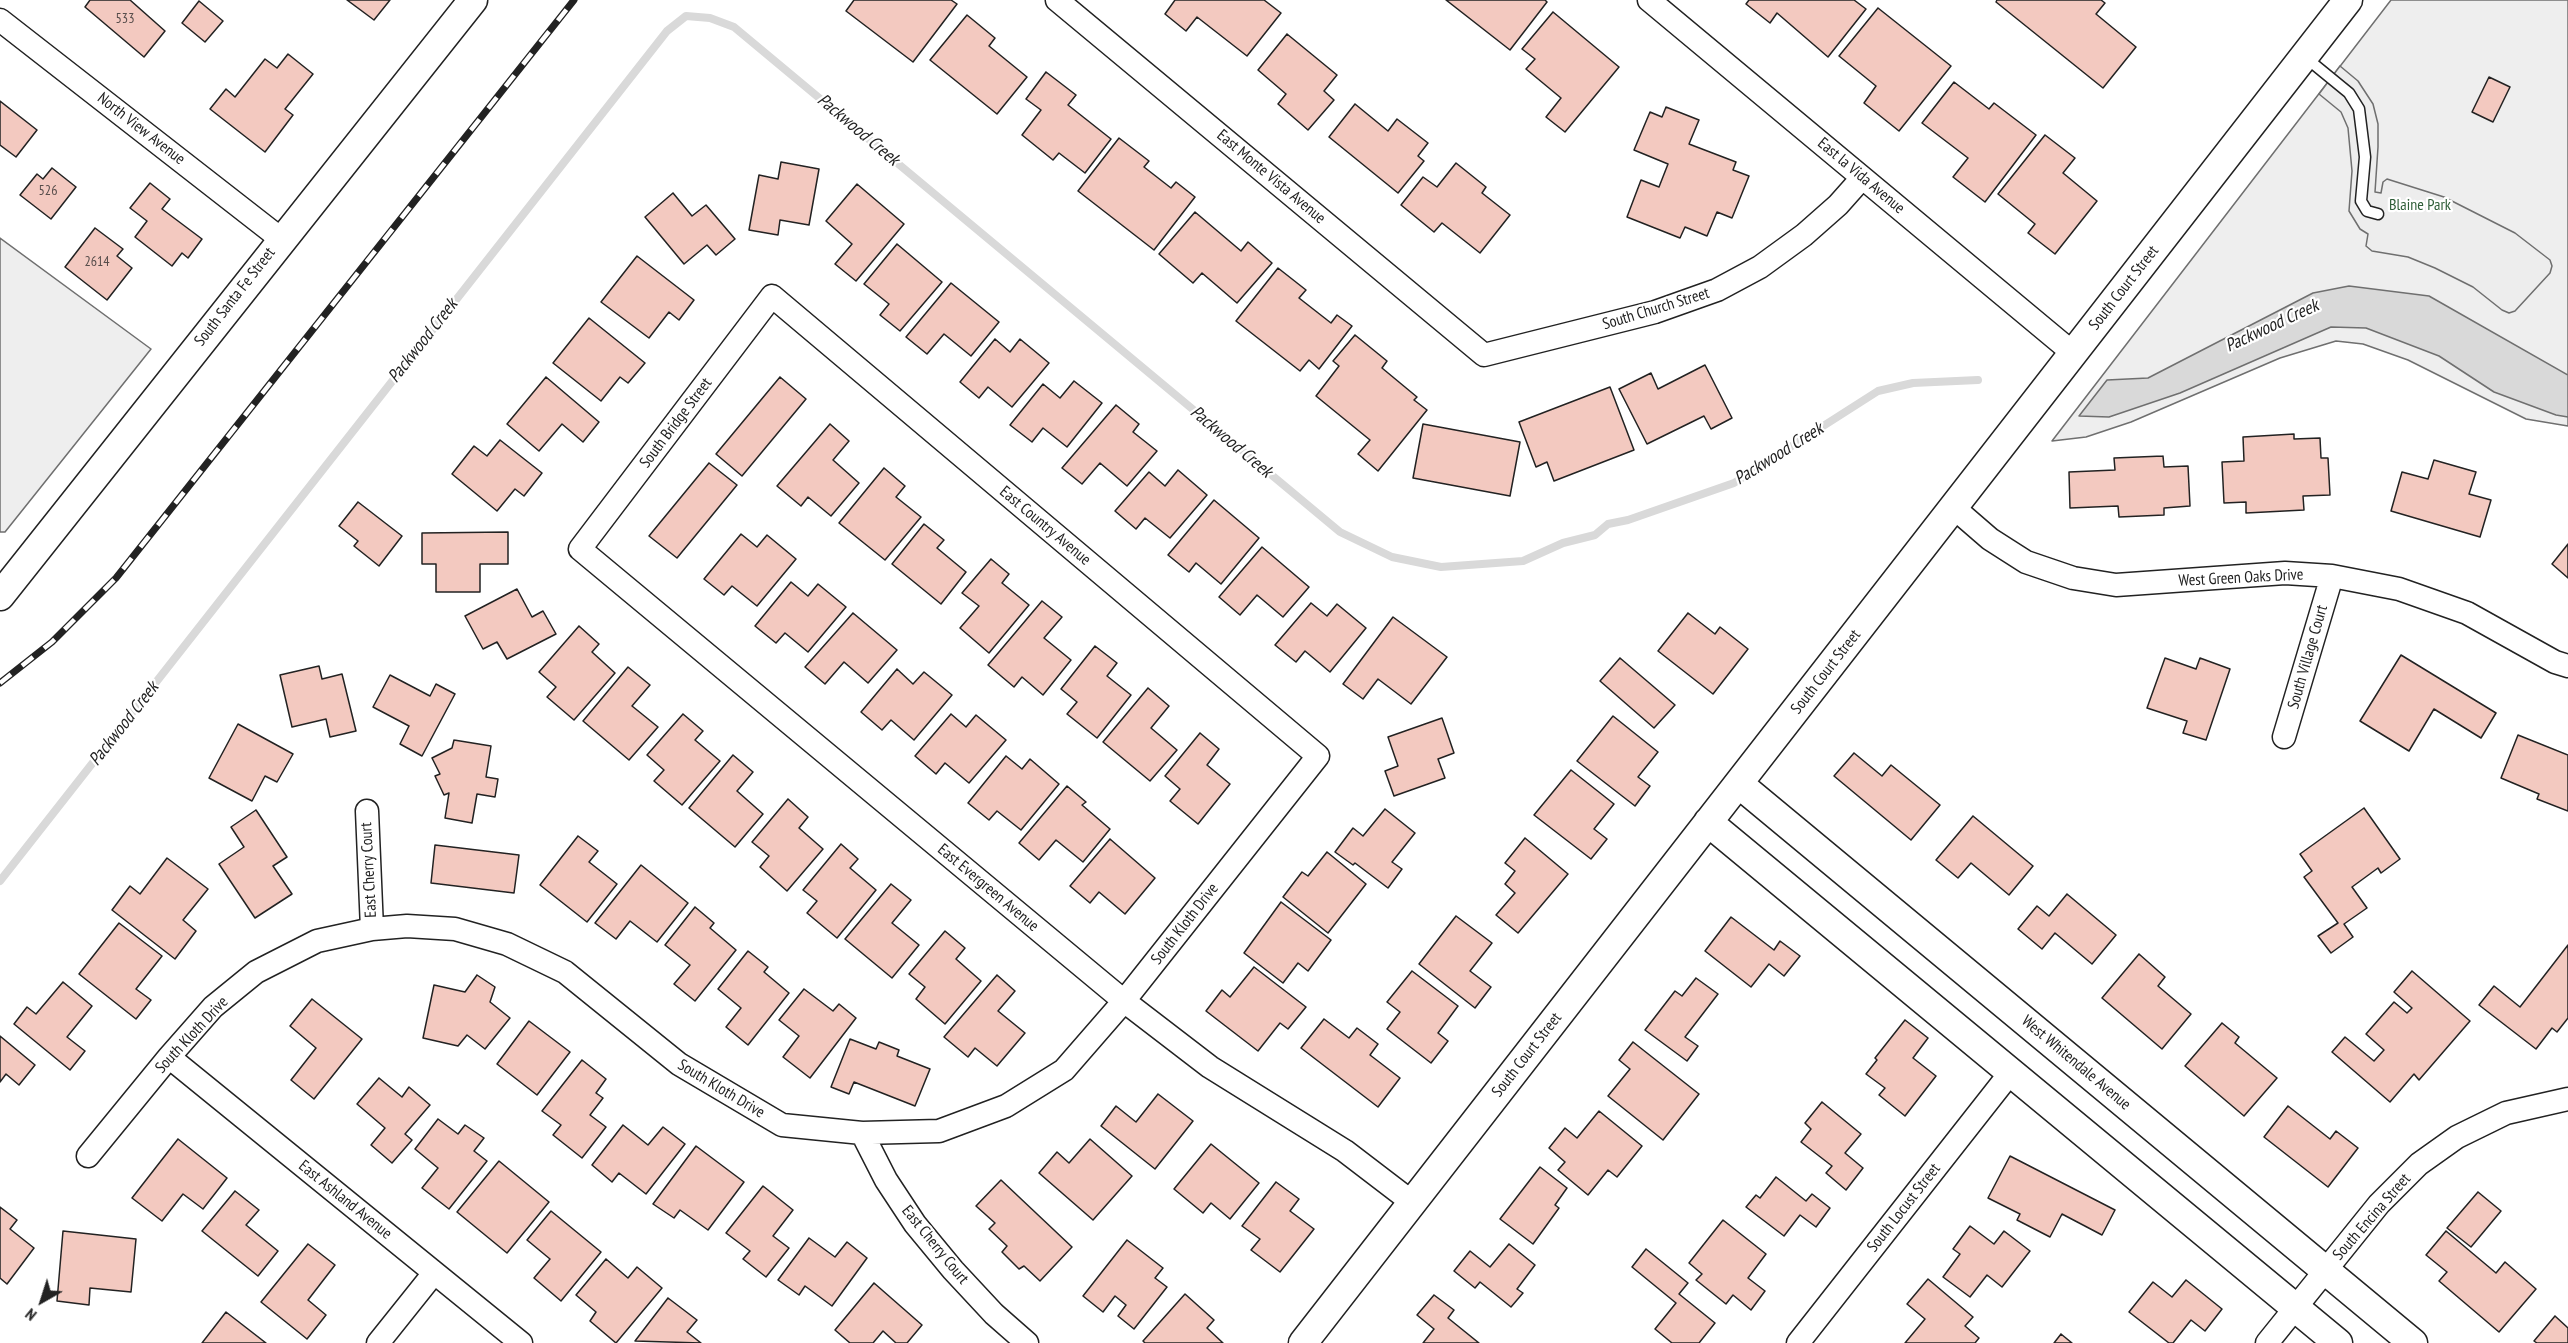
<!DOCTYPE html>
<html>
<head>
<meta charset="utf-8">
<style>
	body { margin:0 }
	#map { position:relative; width:2568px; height:1343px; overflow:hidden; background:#fff; font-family:"PT Sans Narrow",sans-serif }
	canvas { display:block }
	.north { position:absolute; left:12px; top:1271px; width:60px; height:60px; -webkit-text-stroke:4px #fff; paint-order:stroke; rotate:219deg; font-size:16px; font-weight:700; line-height:24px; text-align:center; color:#222 }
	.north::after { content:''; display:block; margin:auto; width:21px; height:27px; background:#222; clip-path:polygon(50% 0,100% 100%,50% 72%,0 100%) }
</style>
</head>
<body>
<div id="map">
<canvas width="2568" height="1343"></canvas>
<div class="north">N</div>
</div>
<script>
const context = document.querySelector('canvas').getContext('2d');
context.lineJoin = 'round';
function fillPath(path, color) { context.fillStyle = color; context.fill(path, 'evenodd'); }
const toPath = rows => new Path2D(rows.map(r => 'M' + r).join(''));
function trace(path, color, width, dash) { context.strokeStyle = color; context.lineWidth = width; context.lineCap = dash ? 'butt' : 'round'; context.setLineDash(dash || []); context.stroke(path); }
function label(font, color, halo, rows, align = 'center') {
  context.font = font + ' "PT Sans Narrow",sans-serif'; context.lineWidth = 4.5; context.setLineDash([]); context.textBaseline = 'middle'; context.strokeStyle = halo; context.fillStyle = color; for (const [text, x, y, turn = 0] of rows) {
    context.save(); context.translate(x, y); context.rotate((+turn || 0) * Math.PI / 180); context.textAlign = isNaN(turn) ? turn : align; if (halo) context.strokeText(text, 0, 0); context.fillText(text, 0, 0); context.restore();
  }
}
const green = toPath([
	[2391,0,2568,0,2568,426,2526,419,2408,360,2363,344,2336,341,2280,358,2131,422,2086,437,2052,441,2391,0],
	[0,238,151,349,5,532,0,532,0,238]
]);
fillPath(green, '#eee');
trace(green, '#6f6f6f', 1.5);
const parking = toPath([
	[2340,66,2358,81,2373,104,2378,124,2378,147,2375,192,2381,193,2383,182,2387,179,2444,197,2515,233,2550,260,2552,266,2550,273,2515,311,2509,313,2502,310,2473,287,2435,268,2408,257,2372,251,2366,246,2368,234,2360,229,2349,211,2352,171,2348,128,2341,112,2319,94,2340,66]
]);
fillPath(parking, '#ededed');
trace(parking, '#6f6f6f', 1.5);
const water = toPath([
	[2349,286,2429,296,2568,375,2568,417,2556,415,2494,392,2439,356,2366,328,2331,327,2180,393,2109,417,2079,416,2107,380,2148,378,2313,293,2349,286]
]);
fillPath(water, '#d9d9d9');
trace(water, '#6f6f6f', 1.5);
trace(toPath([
	[0,881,667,31,686,16,710,18,734,27,1340,532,1392,557,1441,567,1523,561,1563,543,1595,535,1608,524,1628,520,1734,483,1878,391,1913,383,1978,380]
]), '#d9d9d9', 8);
const building = toPath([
	[90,0,130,0,165,31,144,57,85,7,90,0],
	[347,0,390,0,374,20,347,0],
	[854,0,951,0,957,4,913,62,846,11,854,0],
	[1175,0,1264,0,1281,13,1247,56,1197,17,1186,31,1165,14,1175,0],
	[1446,0,1545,0,1547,2,1510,50,1446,0],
	[1749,0,1854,0,1866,9,1828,57,1777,13,1770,23,1746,4,1749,0],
	[1997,0,2101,0,2105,3,2096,14,2136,47,2103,88,1996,2,1997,0],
	[199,1,223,21,205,42,182,23,199,1],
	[1878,8,1951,66,1899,131,1864,103,1876,86,1839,56,1878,8],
	[1553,12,1619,67,1565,132,1546,117,1561,98,1526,69,1535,59,1522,49,1553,12],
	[967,15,995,38,989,46,1027,77,997,114,930,60,967,15],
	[1287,34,1337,75,1324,91,1334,100,1308,130,1278,104,1286,94,1258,70,1287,34],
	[288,54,313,74,285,109,293,115,265,152,210,109,226,89,235,97,265,59,277,68,288,54],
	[1046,72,1076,95,1068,105,1111,139,1085,173,1059,153,1053,160,1022,135,1041,110,1026,99,1046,72],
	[2489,77,2510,87,2493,122,2472,112,2489,77],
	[1954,82,1989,109,1994,103,2036,135,1985,202,1953,177,1968,158,1922,123,1954,82],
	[0,101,37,130,16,157,0,145,0,101],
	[1355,104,1388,131,1397,119,1428,143,1418,156,1424,161,1398,193,1329,137,1355,104],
	[1666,107,1699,120,1689,144,1736,162,1733,170,1749,176,1732,218,1717,212,1707,236,1685,227,1680,238,1627,217,1641,180,1659,187,1668,164,1634,150,1650,112,1662,117,1666,107],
	[2045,135,2075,158,2063,173,2097,201,2055,254,2028,233,2035,224,1998,194,2045,135],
	[1119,138,1149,161,1144,167,1171,188,1176,182,1195,197,1154,250,1078,191,1119,138],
	[781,162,819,169,809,225,780,220,778,235,749,230,759,175,778,179,781,162],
	[1456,163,1486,187,1482,193,1510,215,1480,253,1442,223,1434,232,1401,205,1423,177,1437,187,1456,163],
	[52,168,76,187,51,219,20,195,37,174,43,179,52,168],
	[150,183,170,199,162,209,202,239,188,258,182,253,172,266,135,237,147,221,130,208,150,183],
	[857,184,904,224,856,281,835,264,852,244,826,221,857,184],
	[673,193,692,216,706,205,735,239,716,255,707,245,684,264,645,217,673,193],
	[1195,212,1241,251,1248,242,1272,263,1237,303,1202,273,1193,283,1159,254,1195,212],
	[95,228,123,249,117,256,132,268,107,300,65,267,95,228],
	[897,244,942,282,900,331,880,315,889,304,864,284,897,244],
	[637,256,694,300,679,320,669,312,649,338,601,302,637,256],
	[1278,268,1306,290,1299,298,1331,323,1337,315,1352,326,1319,369,1309,360,1300,371,1236,321,1278,268],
	[951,283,999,322,971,356,944,334,927,354,906,337,951,283],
	[589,318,645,363,628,383,620,377,601,401,553,363,589,318],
	[1355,335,1387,361,1382,368,1417,397,1414,400,1427,410,1378,471,1358,454,1370,440,1316,396,1339,366,1333,361,1355,335],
	[995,339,1010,352,1020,339,1049,363,1012,407,988,387,979,398,960,382,995,339],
	[1705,365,1732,418,1711,429,1704,416,1647,444,1619,389,1651,373,1658,389,1705,365],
	[546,377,599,422,583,442,562,424,539,451,507,424,546,377],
	[780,377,806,399,742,476,716,454,780,377],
	[1074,381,1102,403,1067,447,1043,428,1032,442,1010,425,1043,384,1060,398,1074,381],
	[1610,387,1634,450,1554,481,1547,462,1536,467,1519,422,1610,387],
	[1116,405,1139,424,1133,432,1157,451,1127,486,1100,463,1082,484,1062,468,1116,405],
	[830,424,849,441,833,460,859,483,831,516,808,497,801,506,777,486,830,424],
	[1423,424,1520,442,1510,496,1413,478,1423,424],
	[2294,434,2294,439,2320,438,2321,458,2328,458,2330,495,2303,496,2304,510,2246,513,2246,502,2224,503,2222,462,2244,461,2243,437,2294,434],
	[500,440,542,473,524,496,515,489,497,511,452,474,474,446,487,456,500,440],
	[2163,456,2164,467,2188,466,2190,506,2164,508,2164,515,2119,517,2118,506,2070,508,2069,472,2115,470,2114,458,2163,456],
	[2434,460,2476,472,2469,494,2491,500,2480,537,2391,511,2402,472,2428,479,2434,460],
	[709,463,737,485,677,558,649,536,709,463],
	[884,468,905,486,896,497,921,517,885,560,839,523,884,468],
	[1178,470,1207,495,1170,538,1145,518,1136,529,1115,511,1149,472,1165,486,1178,470],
	[1214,500,1259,538,1221,584,1196,563,1189,572,1168,555,1214,500],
	[358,502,402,536,379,566,354,546,358,541,339,526,358,502],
	[924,524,944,540,937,548,966,572,941,604,892,564,924,524],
	[508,532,508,564,480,564,480,592,436,592,436,564,422,564,422,533,508,532],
	[741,534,757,547,767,535,796,559,757,606,732,586,724,595,704,579,741,534],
	[2568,544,2568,578,2552,564,2568,544],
	[1262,547,1309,587,1283,617,1257,595,1240,615,1219,597,1262,547],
	[991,559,1009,574,1002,583,1029,605,989,653,960,628,979,606,962,593,991,559],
	[791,582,808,596,818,584,846,607,808,652,785,633,776,643,755,626,791,582],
	[517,589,532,617,543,611,556,634,507,659,497,642,483,649,465,616,517,589],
	[1042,601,1062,617,1044,638,1071,660,1043,695,1022,677,1014,687,988,665,1042,601],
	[1311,603,1327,616,1337,604,1366,628,1330,672,1305,651,1296,662,1275,645,1311,603],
	[853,613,897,650,868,683,844,662,825,684,805,667,853,613],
	[1688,613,1715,634,1720,627,1748,649,1713,694,1658,651,1688,613],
	[1393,617,1447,657,1411,704,1378,679,1363,699,1343,684,1393,617],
	[579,626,599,644,592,652,615,673,574,720,547,697,556,687,539,672,579,626],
	[1095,646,1117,663,1107,676,1131,695,1097,738,1067,714,1077,702,1061,689,1095,646],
	[2401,655,2496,713,2481,738,2434,709,2409,751,2360,721,2401,655],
	[1620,658,1675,705,1654,728,1600,681,1620,658],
	[2165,658,2196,669,2200,658,2230,669,2206,740,2183,733,2187,721,2147,708,2165,658],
	[319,666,322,679,342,674,356,731,330,737,326,719,292,727,280,675,319,666],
	[628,667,650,685,632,706,658,727,629,760,583,721,628,667],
	[897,669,913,684,924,672,952,695,914,740,891,720,882,730,861,712,897,669],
	[390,675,430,696,436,684,455,694,422,756,400,744,409,726,373,707,390,675],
	[1148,688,1169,706,1151,728,1177,750,1150,781,1103,742,1148,688],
	[683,714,703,731,695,740,720,761,682,805,654,781,664,770,647,755,683,714],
	[951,714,966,727,976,715,1006,740,969,783,945,763,936,774,915,756,951,714],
	[1613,716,1658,752,1638,777,1650,786,1635,806,1577,761,1613,716],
	[1442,718,1454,753,1438,759,1445,778,1394,796,1385,771,1398,766,1388,737,1442,718],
	[238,724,293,754,277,782,265,776,252,801,209,778,238,724],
	[1200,733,1219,749,1207,765,1230,784,1198,824,1170,801,1180,789,1165,776,1200,733],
	[2518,735,2568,755,2568,811,2537,799,2539,794,2501,778,2518,735],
	[454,740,491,746,486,777,498,779,495,797,477,794,472,823,445,818,449,793,444,795,435,776,440,774,432,758,452,748,454,740],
	[1854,753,1882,776,1891,765,1940,805,1911,840,1834,776,1854,753],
	[733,755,753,772,737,791,763,814,735,847,689,808,733,755],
	[1006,756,1022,769,1030,759,1059,784,1021,830,997,811,989,820,968,803,1006,756],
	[1571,770,1614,804,1594,829,1607,839,1591,859,1534,815,1571,770],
	[1067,786,1086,802,1082,805,1110,829,1083,862,1056,840,1039,860,1019,843,1067,786],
	[788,799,808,817,799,828,823,849,787,891,760,867,769,856,752,842,788,799],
	[2364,808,2400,859,2381,873,2378,868,2352,887,2367,908,2344,924,2353,937,2331,953,2318,936,2338,923,2304,877,2312,871,2300,854,2364,808],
	[1385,809,1415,833,1392,862,1402,869,1388,888,1355,863,1353,865,1335,852,1353,828,1363,836,1385,809],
	[256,810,287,857,273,866,292,894,255,918,219,864,244,847,231,827,256,810],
	[1973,816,2033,866,2009,895,1971,863,1958,878,1936,860,1973,816],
	[578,836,598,851,589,862,617,884,587,922,540,885,578,836],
	[1525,838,1568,874,1518,933,1496,915,1515,893,1505,884,1515,871,1505,863,1525,838],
	[1110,839,1155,878,1125,914,1099,892,1090,903,1070,886,1110,839],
	[841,844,858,859,850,868,876,890,837,938,807,913,817,901,803,890,841,844],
	[435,845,519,855,514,893,431,883,435,845],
	[1327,852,1366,884,1328,933,1283,897,1302,872,1308,876,1327,852],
	[167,858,208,889,183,920,196,931,175,959,112,910,130,886,140,894,167,858],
	[641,865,688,903,657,942,630,921,616,939,595,923,641,865],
	[891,884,911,900,892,923,919,945,892,978,845,939,891,884],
	[2067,894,2116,935,2092,964,2055,933,2042,949,2018,929,2037,906,2049,916,2067,894],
	[1281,902,1331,940,1308,971,1298,963,1283,983,1244,953,1281,902],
	[695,907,714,923,710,928,736,950,695,1001,674,984,690,965,665,945,695,907],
	[1456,916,1492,943,1470,971,1491,987,1475,1008,1419,964,1456,916],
	[1731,917,1774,950,1780,941,1800,956,1784,976,1769,964,1751,987,1705,951,1731,917],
	[119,923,162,956,136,989,151,1000,136,1019,79,974,119,923],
	[945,931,965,948,956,959,981,981,945,1024,916,999,925,987,909,974,945,931],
	[2568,945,2568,1018,2557,1032,2552,1028,2536,1049,2479,1005,2494,986,2520,1007,2568,945],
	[748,951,768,967,764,972,789,993,748,1045,726,1027,741,1008,718,989,748,951],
	[2139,954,2165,977,2158,986,2191,1014,2162,1049,2102,998,2139,954],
	[1254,967,1306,1007,1288,1029,1280,1023,1258,1051,1206,1011,1222,990,1230,997,1254,967],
	[1412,971,1458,1006,1438,1033,1448,1041,1431,1063,1387,1029,1400,1012,1387,1002,1412,971],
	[2412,971,2470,1021,2419,1080,2414,1074,2390,1102,2332,1052,2345,1037,2374,1061,2384,1050,2366,1034,2394,1002,2407,1013,2412,1008,2394,992,2412,971],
	[477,975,495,987,490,1002,510,1018,485,1049,467,1035,458,1046,423,1038,434,985,465,992,477,975],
	[997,975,1015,991,998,1011,1025,1033,997,1066,975,1048,968,1057,944,1037,997,975],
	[1696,978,1718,994,1685,1037,1698,1046,1687,1061,1645,1030,1675,991,1682,996,1696,978],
	[63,982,92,1006,67,1037,85,1051,70,1070,14,1024,27,1007,36,1014,63,982],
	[804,989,833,1011,839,1004,856,1018,810,1078,783,1057,799,1036,779,1020,804,989],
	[312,999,362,1039,314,1099,291,1080,316,1048,290,1026,312,999],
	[1324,1019,1349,1038,1357,1028,1378,1044,1370,1055,1400,1078,1378,1107,1301,1048,1324,1019],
	[1905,1020,1928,1038,1913,1058,1936,1076,1905,1116,1879,1095,1885,1088,1866,1074,1877,1060,1875,1058,1905,1020],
	[529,1021,570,1052,537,1095,497,1064,529,1021],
	[2222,1023,2239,1037,2235,1043,2277,1078,2244,1116,2185,1066,2222,1023],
	[0,1036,35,1065,19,1085,6,1074,0,1082,0,1036],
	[850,1039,876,1049,879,1042,899,1050,897,1056,930,1069,915,1106,854,1082,849,1094,831,1087,850,1039],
	[1633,1042,1699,1094,1663,1140,1608,1096,1630,1069,1619,1060,1633,1042],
	[582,1060,606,1079,596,1093,603,1098,590,1115,606,1127,582,1158,553,1135,561,1125,542,1111,582,1060],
	[379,1078,402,1097,409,1087,430,1105,405,1134,412,1140,392,1163,371,1145,385,1128,357,1104,379,1078],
	[1158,1094,1193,1121,1155,1169,1101,1126,1116,1106,1136,1122,1158,1094],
	[1822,1102,1861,1134,1845,1153,1863,1168,1846,1190,1826,1173,1832,1166,1801,1142,1811,1129,1805,1123,1822,1102],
	[2288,1106,2330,1139,2336,1131,2358,1148,2328,1187,2264,1137,2288,1106],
	[1599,1111,1642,1146,1617,1177,1608,1170,1588,1195,1558,1170,1565,1162,1549,1148,1565,1128,1577,1138,1599,1111],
	[438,1119,458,1134,465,1125,484,1138,474,1151,487,1161,449,1209,422,1188,438,1168,415,1149,438,1119],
	[623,1125,648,1145,663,1127,685,1144,646,1194,619,1173,612,1182,592,1165,623,1125],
	[178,1139,227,1178,203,1209,183,1194,162,1221,132,1198,178,1139],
	[1090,1139,1132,1176,1093,1220,1039,1173,1057,1152,1069,1163,1090,1139],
	[1211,1144,1259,1183,1230,1219,1211,1203,1203,1213,1174,1189,1211,1144],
	[696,1146,744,1182,708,1230,680,1210,674,1218,653,1204,696,1146],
	[2010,1156,2115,1210,2102,1235,2062,1214,2050,1237,2017,1220,2020,1214,1988,1198,2010,1156],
	[499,1161,549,1202,507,1253,457,1212,499,1161],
	[1540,1167,1567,1188,1555,1205,1559,1208,1533,1244,1500,1219,1540,1167],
	[1776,1177,1806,1201,1812,1194,1830,1208,1816,1227,1800,1215,1784,1236,1746,1207,1756,1195,1760,1198,1776,1177],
	[1001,1180,1072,1247,1040,1281,1024,1266,1019,1269,1002,1252,1007,1246,989,1229,995,1223,976,1206,1001,1180],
	[1276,1182,1299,1199,1290,1211,1314,1229,1280,1272,1251,1250,1260,1239,1242,1226,1276,1182],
	[763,1186,793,1210,773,1236,789,1248,766,1277,743,1259,750,1251,726,1233,763,1186],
	[235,1191,259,1210,246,1225,278,1251,258,1276,202,1231,235,1191],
	[2478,1192,2501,1211,2471,1247,2447,1228,2478,1192],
	[0,1207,17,1220,10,1229,34,1248,7,1284,0,1278,0,1207],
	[551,1211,601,1252,561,1301,534,1278,550,1259,527,1240,551,1211],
	[1723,1220,1766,1254,1748,1278,1765,1291,1751,1310,1733,1295,1726,1304,1696,1280,1702,1274,1689,1263,1723,1220],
	[1970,1226,1994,1244,2004,1231,2030,1251,2002,1287,1987,1275,1970,1297,1943,1277,1960,1254,1953,1249,1970,1226],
	[63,1231,136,1239,131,1292,90,1288,89,1305,57,1301,63,1231],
	[2446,1231,2496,1273,2505,1262,2536,1289,2499,1332,2439,1281,2447,1272,2426,1255,2446,1231],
	[809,1238,835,1257,847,1242,867,1258,832,1306,805,1286,799,1295,778,1280,809,1238],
	[1127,1240,1163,1268,1155,1278,1167,1287,1134,1329,1118,1316,1126,1305,1115,1296,1103,1312,1083,1296,1127,1240],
	[308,1244,335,1265,308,1300,326,1315,307,1339,261,1302,308,1244],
	[1509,1244,1535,1265,1517,1289,1523,1293,1511,1307,1480,1282,1475,1288,1454,1271,1470,1251,1490,1267,1509,1244],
	[1646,1249,1688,1283,1679,1294,1715,1323,1699,1343,1672,1343,1655,1329,1676,1303,1632,1267,1646,1249],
	[606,1259,628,1278,637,1267,662,1288,616,1343,590,1321,596,1312,576,1295,606,1259],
	[1928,1279,1973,1317,1965,1326,1979,1338,1975,1343,1905,1343,1925,1319,1907,1304,1928,1279],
	[2186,1280,2222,1309,2205,1331,2191,1320,2173,1343,2169,1343,2129,1312,2153,1282,2172,1297,2186,1280],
	[874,1283,922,1325,907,1343,896,1343,883,1331,873,1343,850,1343,835,1330,874,1283],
	[1185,1294,1214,1320,1207,1328,1223,1343,1145,1343,1143,1341,1185,1294],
	[1434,1295,1454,1310,1448,1318,1479,1343,1423,1343,1434,1329,1417,1315,1434,1295],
	[668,1298,697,1320,687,1332,701,1343,635,1341,668,1298],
	[226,1312,266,1343,202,1343,226,1312],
	[2555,1316,2568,1328,2568,1343,2537,1343,2534,1341,2555,1316],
	[2061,1334,2072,1343,2054,1343,2061,1334]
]);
fillPath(building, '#f3c9c0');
trace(building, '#222', 1.5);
const service = toPath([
	[2305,57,2349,93,2359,109,2365,157,2361,201,2367,211,2378,214]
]);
const minor = toPath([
	[1057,0,1484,355,1655,312,1717,290,1760,267,1804,235,1838,205,1862,178],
	[1649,0,2073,353],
	[0,20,281,239],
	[1953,507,1990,539,2026,562,2073,578,2116,585,2285,573,2332,576,2399,589,2467,613,2555,662,2568,666],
	[2284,737,2332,576],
	[367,811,372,929],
	[169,1057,521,1343],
	[862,1133,886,1180,915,1224,953,1270,994,1314,1027,1343],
	[88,1156,169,1057,213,1007,256,972,317,941,372,929,407,926,455,929,507,944,565,972,679,1064,782,1125,862,1133,939,1131,1006,1106,1064,1070,1124,1001,1318,756,772,296,580,549,1124,1001,1210,1067,1345,1151,1413,1203],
	[378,1343,434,1273],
	[1798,1343,2011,1072],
	[2267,1343,2379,1204,2419,1164,2457,1137,2506,1113,2568,1099]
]);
const tertiary = toPath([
	[0,596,473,0],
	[1739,784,2413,1343],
	[1708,822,2338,1343],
	[1303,1343,2348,0]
]);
trace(service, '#222', 13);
trace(minor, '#222', 25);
trace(tertiary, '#222', 31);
trace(service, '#fff', 10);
trace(minor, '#fff', 22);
trace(tertiary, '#fff', 28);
const rail = toPath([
	[0,683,52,642,116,578,574,0]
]);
trace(rail, '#222', 7);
trace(rail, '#fff', 4.5, [14]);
label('14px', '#564c4a', null, [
	["533",125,19],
	["526",48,191],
	["2614",97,262]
]);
label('16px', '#222', '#fff', [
	["North View Avenue",141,129,38],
	["East la Vida Avenue",1861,176,40],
	["East Monte Vista Avenue",1271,177,40],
	["South Court Street",2124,288,-52],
	["South Santa Fe Street",235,297,-52],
	["South Church Street",1656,309,-17],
	["South Bridge Street",676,423,-53],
	["East Country Avenue",1045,526,40],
	["West Green Oaks Drive",2241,578,-3],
	["South Village Court",2308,657,-74],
	["South Court Street",1826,672,-52],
	["East Cherry Court",369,870,-93],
	["East Evergreen Avenue",988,888,40],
	["South Kloth Drive",1185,924,-52],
	["South Kloth Drive",192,1035,-47],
	["South Court Street",1527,1055,-52],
	["West Whitendale Avenue",2076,1063,40],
	["South Kloth Drive",721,1089,31],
	["East Ashland Avenue",345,1200,39],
	["South Locust Street",1904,1208,-52],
	["South Encina Street",2372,1217,-49],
	["East Cherry Court",935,1245,51]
]);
label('16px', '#2f5e38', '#fff', [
	["Blaine Park",2420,205]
]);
label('italic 18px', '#222', '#fff', [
	["Packwood Creek",858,130,40],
	["Packwood Creek",2272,326,-25],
	["Packwood Creek",423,341,-52],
	["Packwood Creek",1231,442,40],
	["Packwood Creek",1779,454,-32],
	["Packwood Creek",124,724,-52]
]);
</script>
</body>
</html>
